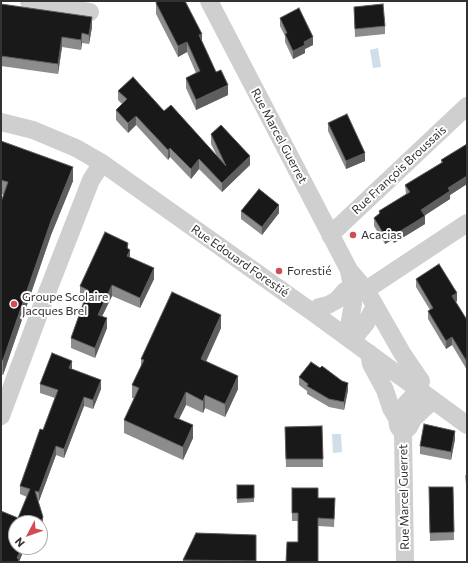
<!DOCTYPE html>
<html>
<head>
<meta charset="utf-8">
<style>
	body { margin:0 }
	#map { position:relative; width:468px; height:563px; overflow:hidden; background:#fff; font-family:Commissioner,sans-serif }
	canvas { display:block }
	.frame { position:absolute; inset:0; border:2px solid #323232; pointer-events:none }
	.north { position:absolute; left:8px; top:515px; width:40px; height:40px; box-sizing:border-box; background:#fff; border:1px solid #adadad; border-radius:50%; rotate:229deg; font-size:11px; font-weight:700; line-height:16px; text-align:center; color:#323232 }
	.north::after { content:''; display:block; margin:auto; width:14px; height:18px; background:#d14d53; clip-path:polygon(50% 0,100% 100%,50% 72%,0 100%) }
</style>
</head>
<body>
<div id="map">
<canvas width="468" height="563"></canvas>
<div class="frame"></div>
<div class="north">N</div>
</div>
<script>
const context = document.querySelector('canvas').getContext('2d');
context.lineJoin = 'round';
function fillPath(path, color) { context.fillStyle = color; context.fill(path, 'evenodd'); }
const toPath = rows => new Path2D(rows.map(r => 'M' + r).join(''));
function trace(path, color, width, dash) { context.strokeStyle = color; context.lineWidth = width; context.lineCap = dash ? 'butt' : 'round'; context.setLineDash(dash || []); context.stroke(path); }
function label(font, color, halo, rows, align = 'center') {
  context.font = font + ' Commissioner,sans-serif'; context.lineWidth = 4; context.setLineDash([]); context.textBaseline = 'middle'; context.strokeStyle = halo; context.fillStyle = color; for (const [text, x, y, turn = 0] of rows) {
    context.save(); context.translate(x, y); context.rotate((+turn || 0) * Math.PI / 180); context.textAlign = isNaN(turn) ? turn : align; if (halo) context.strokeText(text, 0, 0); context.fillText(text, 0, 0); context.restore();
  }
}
fillPath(toPath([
	[378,48,381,67,373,68,370,50],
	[332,434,341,434,342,452,333,453]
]), '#cfdee8');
trace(toPath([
	[29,1,90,12],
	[209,1,349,270,366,290,402,353,421,381,419,390,405,405,397,418],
	[1,122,33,130,76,148,102,163,315,314,467,425],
	[330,235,467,106],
	[366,290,467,223],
	[315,314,319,307,328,305,337,300,345,291,352,289,361,289],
	[347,337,353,304,353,293,349,270],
	[347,337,357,334,366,323,375,306],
	[369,353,371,364,385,390,391,408,397,418,398,426,403,433,405,562],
	[1,416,43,303,91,180,102,163],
	[403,433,409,427,413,419,433,400]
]), '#cfcfcf', 18);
fillPath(toPath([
	[156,3,202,41,216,72,228,95,196,110,186,88,186,78,196,73,187,52,178,57,156,14],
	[1,4,92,27,89,44,82,43,81,50,62,47,58,74,1,66],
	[354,7,385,26,385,34,355,37],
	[280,18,313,45,305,49,305,53,293,59,285,42,285,36,280,26],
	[118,91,164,111,217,156,211,144,211,134,250,165,222,192,199,169,191,179,170,157,168,160,136,125,128,133,116,120,116,110,122,104,118,100],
	[328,123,365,161,346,169,328,131],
	[1,141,73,181,51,235,3,375,1,374,1,202,4,195,1,194],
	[467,144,467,184,450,195,450,199,424,215,425,224,394,243,392,240,385,244,374,226,374,218,379,214,379,211,406,194,405,185,441,163,441,160],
	[241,211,279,213,262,235,241,219],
	[128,249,130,258,154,279,140,308,112,296,102,316,107,328,95,358,71,348,71,338,85,299,80,296,80,286],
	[467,255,467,266,466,264,466,256],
	[416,279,457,301,456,302,467,320,467,370,452,345,446,349,428,319,428,311,430,310,416,287],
	[221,328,206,362,238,389,225,417,205,408,203,413,186,405,179,419,193,438,183,460,124,433,124,420,134,398,132,398,132,385,141,367,141,359],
	[52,353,72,361,72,369,101,380,101,389,93,409,84,406,64,458,56,455,39,501,38,501,43,517,43,526,40,532,40,523,16,523,16,547,25,547,19,562,1,562,1,511,18,518,27,497,20,494,20,486,40,429,43,430,55,398,40,393,40,384],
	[320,368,348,390,344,410,329,407,307,394,307,391,299,385,299,377],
	[322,426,323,467,286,467,285,427],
	[455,439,451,460,420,454,420,446],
	[237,485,254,485,254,502,237,503],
	[429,487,453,487,454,540,430,541],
	[292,488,318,498,335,506,334,527,318,526,298,542,298,521,292,521],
	[256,535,256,562,183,562,183,560]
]), '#8c8c8c');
fillPath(toPath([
	[92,17,92,27,89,44,89,35],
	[82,33,82,43,81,50,81,40],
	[202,34,202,44,199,35],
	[62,37,62,47,58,74,58,64],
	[313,37,313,45,305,49,305,53,293,59,293,51,304,42],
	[187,42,187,52,178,57,178,46],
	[228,85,228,95,196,110,196,100],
	[136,116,136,125,128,133,128,123],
	[170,148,170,157,168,160,168,150],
	[365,153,365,161,346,169,346,161],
	[250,156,250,165,222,192,222,183],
	[199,159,199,169,191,179,191,169],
	[73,167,73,181,51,235,3,375,3,360,51,221],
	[467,176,467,184,450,195,450,199,421,218,421,210,448,188],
	[279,205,279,213,262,235,262,227],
	[425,216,425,224,394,243,394,235],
	[392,232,392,240,385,244,385,236],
	[128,243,128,253,130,250,130,260,127,267,127,248],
	[154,268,154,279,140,308,140,298],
	[112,285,112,296,98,325,98,315],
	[457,293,457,301,452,304,452,296],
	[221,315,221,328,201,372,201,359],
	[107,318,107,328,95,358,95,348],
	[452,337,452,345,446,349,446,341],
	[72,361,72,369,69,368],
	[238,376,238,389,225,417,225,404],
	[101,380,101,389,93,409,93,400],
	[348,383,348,390,344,410,344,402],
	[186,392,186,405,174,429,174,417],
	[205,395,205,408,203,413,203,401],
	[84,397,84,406,64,458,64,449],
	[193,425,193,438,183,460,183,447],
	[455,431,455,439,451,460,451,452],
	[56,446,56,455,39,501,39,492],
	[43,517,43,526,40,532,40,524],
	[22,547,25,547,19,562,17,562,17,558]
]), '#5e5e5e');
const building = toPath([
	[157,1,185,1,202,34,199,35,216,72,221,70,228,85,196,100,186,78,200,71,187,42,178,46,156,3,157,1],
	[1,4,92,17,89,35,82,33,81,40,62,37,58,64,1,56,1,4],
	[383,4,385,26,355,29,354,7,383,4],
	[299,8,313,37,304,42,305,45,293,51,285,34,287,33,280,18,299,8],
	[133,77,164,111,171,105,226,166,211,134,221,125,250,156,222,183,199,159,191,169,170,148,168,150,136,116,128,123,116,110,127,99,118,91,133,77],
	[347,114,365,153,346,161,328,123,347,114],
	[1,141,73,167,51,221,3,360,1,360,1,202,8,182,1,180,1,141],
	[467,144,467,176,448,188,450,191,421,210,425,216,394,235,392,232,385,236,374,218,380,213,379,211,410,192,405,185,443,162,441,160,467,144],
	[259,189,279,205,262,227,241,211,259,189],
	[105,232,128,243,127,248,130,250,127,256,154,268,140,298,112,285,98,315,107,318,95,348,71,338,88,290,80,286,105,232],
	[439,264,457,293,452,296,467,320,467,362,452,337,446,341,428,311,433,308,416,279,439,264],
	[172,292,221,315,201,359,238,376,225,404,205,395,203,401,186,392,174,417,193,425,183,447,124,420,139,388,132,385,144,360,141,359,172,292],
	[52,353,72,361,69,368,101,380,93,400,84,397,64,449,56,446,39,492,35,491,43,517,40,524,16,523,16,547,22,547,17,558,19,559,18,562,1,562,1,511,18,518,30,489,20,486,40,429,43,430,58,390,40,384,52,353],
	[311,362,320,368,322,366,342,381,348,383,344,402,329,399,307,386,308,384,299,377,311,362],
	[424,424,455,431,451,452,420,446,424,424],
	[322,426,323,459,286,459,285,427,322,426],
	[466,476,467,476,467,493,466,476],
	[237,485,254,485,254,498,237,499,237,485],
	[429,487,453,487,454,532,430,533,429,487],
	[292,488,318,488,318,498,335,498,334,519,318,518,318,562,286,562,287,542,298,542,298,513,292,513,292,488],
	[196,533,256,535,256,561,183,560,196,533]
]);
fillPath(building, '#191919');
trace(building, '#5e5e5e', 1);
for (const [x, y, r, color] of [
	[353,235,4,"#d14d53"],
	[279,271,4,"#d14d53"],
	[14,304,4,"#d14d53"]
]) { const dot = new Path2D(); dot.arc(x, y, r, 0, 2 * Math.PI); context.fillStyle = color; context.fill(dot); trace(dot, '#fff', 1.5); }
label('12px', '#323232', '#fff', [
	["Rue Marcel Guerret",279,136,62],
	["Rue François Broussais",399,170,-43],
	["Rue Edouard Forestié",240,261,35],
	["Rue Marcel Guerret",404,497,-91]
]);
label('12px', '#323232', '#fff', [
	["Acacias",361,235],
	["Forestié",287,271],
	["Groupe Scolaire",22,297],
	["Jacques Brel",22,311]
], 'left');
</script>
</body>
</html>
